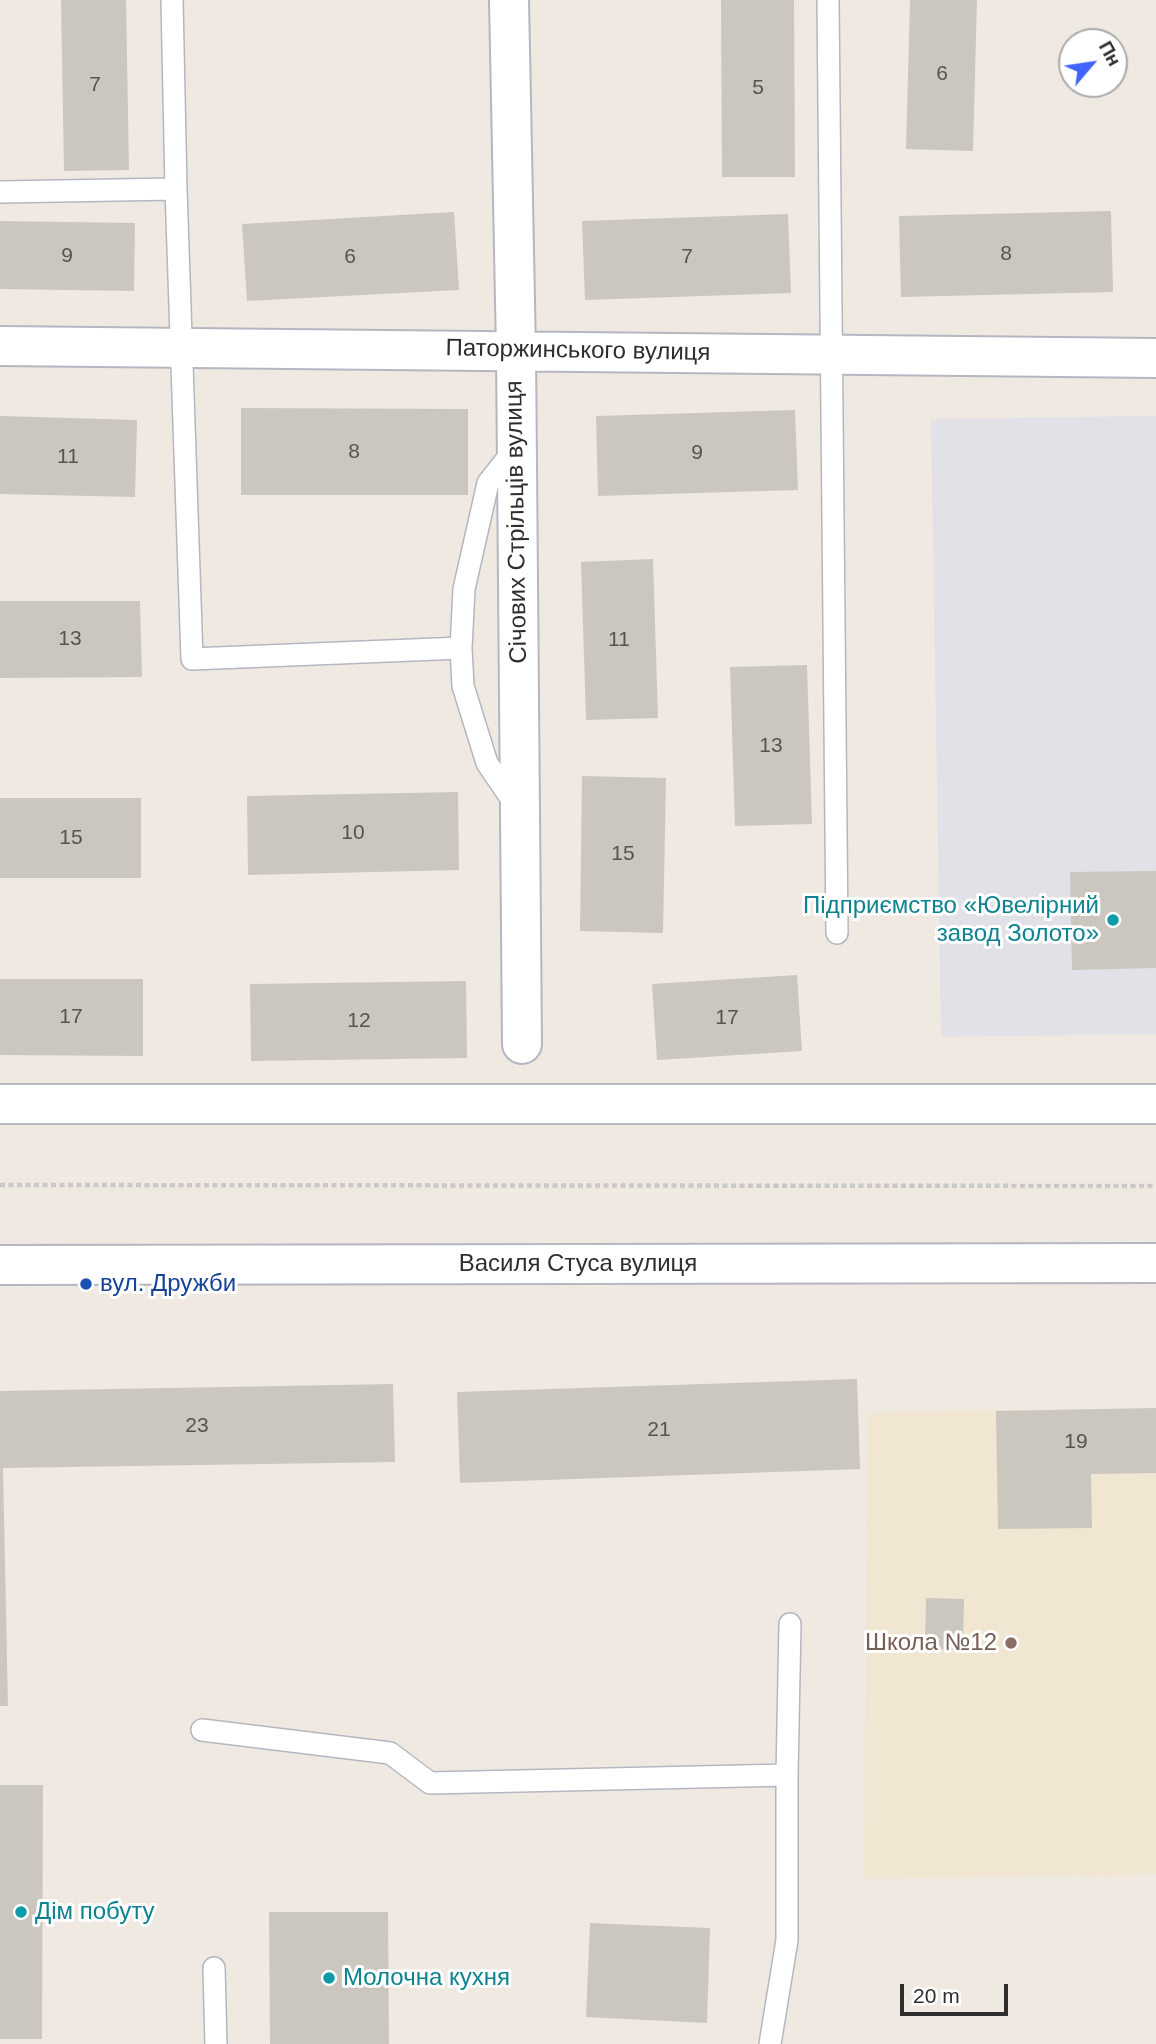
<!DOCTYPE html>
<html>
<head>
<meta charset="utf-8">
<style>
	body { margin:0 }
	#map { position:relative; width:1156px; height:2044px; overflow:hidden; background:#efe9e1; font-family:Arial,sans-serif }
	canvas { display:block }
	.north { position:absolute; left:1058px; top:28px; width:70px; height:70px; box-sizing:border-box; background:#fff; border:2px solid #ababab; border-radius:50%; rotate:61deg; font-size:19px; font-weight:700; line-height:28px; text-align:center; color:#2e2e2e }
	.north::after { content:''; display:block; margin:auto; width:24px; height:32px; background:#4264fb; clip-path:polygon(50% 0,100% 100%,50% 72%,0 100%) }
	.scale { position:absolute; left:900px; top:1984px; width:108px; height:32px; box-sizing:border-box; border:4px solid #2e2e2e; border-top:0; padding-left:9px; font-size:21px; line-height:24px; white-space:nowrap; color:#2e2e2e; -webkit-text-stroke:5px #fff; paint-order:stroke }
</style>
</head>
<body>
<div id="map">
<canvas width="1156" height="2044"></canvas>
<div class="north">Пн</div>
<div class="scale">20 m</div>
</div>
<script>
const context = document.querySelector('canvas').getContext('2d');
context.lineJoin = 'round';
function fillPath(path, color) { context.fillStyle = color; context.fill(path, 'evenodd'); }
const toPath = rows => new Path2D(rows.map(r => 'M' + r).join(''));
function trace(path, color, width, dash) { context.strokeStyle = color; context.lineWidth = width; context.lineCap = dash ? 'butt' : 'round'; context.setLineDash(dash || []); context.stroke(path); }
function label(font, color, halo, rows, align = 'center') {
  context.font = font + ' Arial,sans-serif'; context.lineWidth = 6; context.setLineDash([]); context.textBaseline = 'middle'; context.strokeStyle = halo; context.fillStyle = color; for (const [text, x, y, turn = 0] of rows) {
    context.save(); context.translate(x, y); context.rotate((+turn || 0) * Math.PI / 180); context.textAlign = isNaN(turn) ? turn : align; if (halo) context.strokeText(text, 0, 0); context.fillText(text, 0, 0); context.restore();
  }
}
fillPath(toPath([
	[1156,416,1156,1034,941,1037,931,419]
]), '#e3e1e8');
fillPath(toPath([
	[1156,1408,1156,1874,864,1879,868,1412]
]), '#f0e6d1');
fillPath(toPath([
	[61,0,126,0,129,170,64,171],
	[721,0,794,0,795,177,722,177],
	[910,0,977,0,973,151,906,149],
	[1111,211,1113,292,901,297,899,216],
	[454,212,459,290,247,301,242,224],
	[788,214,791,293,585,300,582,221],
	[0,221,135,223,134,291,0,289],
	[241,408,468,409,468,495,241,495],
	[795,410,798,490,598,496,596,416],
	[0,416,137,420,135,497,0,494],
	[653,559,658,718,586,720,581,562],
	[0,601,140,601,142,677,0,678],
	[807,665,812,824,735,826,730,667],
	[582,776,666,778,663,933,580,931],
	[458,792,459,870,248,875,247,796],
	[0,798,141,798,141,878,0,878],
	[1156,871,1156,968,1072,970,1070,872],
	[797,975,802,1051,657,1060,652,984],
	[0,979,143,979,143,1056,0,1055],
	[466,981,467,1058,251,1061,250,984],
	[857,1379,860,1469,460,1483,457,1392],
	[393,1384,395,1462,3,1468,8,1706,0,1706,0,1391],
	[1156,1408,1156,1473,1091,1474,1092,1528,998,1529,996,1411],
	[926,1598,964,1599,963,1650,925,1649],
	[0,1785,43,1785,42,2039,0,2039],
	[269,1912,388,1912,389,2044,270,2044],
	[590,1923,710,1928,707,2023,586,2017]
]), '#cbc7bf');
const lane = toPath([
	[172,0,176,189],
	[828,0,837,933],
	[0,192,176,189,192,659,461,648,464,589,488,483,514,450],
	[461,648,463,686,487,763,517,807],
	[202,1730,390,1753,430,1783,787,1775,787,1940,770,2044],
	[787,1775,790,1624],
	[214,1968,216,2044]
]);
const street = toPath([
	[509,0,516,350,522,1044],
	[0,346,1156,358]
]);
const secondary = toPath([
	[0,1104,1156,1104],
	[0,1265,1156,1263]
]);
trace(lane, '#b4b7c1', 24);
trace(street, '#b4b7c1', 42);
trace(secondary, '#b4b7c1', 42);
trace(toPath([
	[0,1185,1156,1186]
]), '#c9c9c9', 4.5, [5, 3.5]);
trace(lane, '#fff', 21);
trace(street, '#fff', 38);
trace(secondary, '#fff', 38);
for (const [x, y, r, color] of [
	[1113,920,7,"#0f9aa8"],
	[86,1284,7,"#1a4fb4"],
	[1011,1643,7,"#8d6e63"],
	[21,1912,7,"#0f9aa8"],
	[329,1978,7,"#0f9aa8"]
]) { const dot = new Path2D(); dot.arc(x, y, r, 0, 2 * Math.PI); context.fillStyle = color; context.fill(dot); trace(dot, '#fff', 2.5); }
label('21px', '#555452', null, [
	["6",942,74],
	["7",95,85],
	["5",758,88],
	["8",1006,254],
	["9",67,256],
	["6",350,257],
	["7",687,257],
	["8",354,452],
	["9",697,453],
	["11",68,457],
	["13",70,639],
	["11",619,640],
	["13",771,746],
	["10",353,833],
	["15",71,838],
	["15",623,854],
	["17",71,1017],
	["17",727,1018],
	["12",359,1021],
	["23",197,1426],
	["21",659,1430],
	["19",1076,1442]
]);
label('24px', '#2e2e2e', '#fff', [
	["Паторжинського вулиця",578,351,1],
	["Січових Стрільців вулиця",517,522,-91],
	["Василя Стуса вулиця",578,1264]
]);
label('24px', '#0d838f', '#fff', [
	["Підприємство «Ювелірний",1099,906,"right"],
	["завод Золото»",1099,934,"right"],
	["Дім побуту",35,1912],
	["Молочна кухня",343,1978]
], 'left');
label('24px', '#164399', '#fff', [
	["вул. Дружби",100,1284]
], 'left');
label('24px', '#785e54', '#fff', [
	["Школа №12",997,1643]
], 'right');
</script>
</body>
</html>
